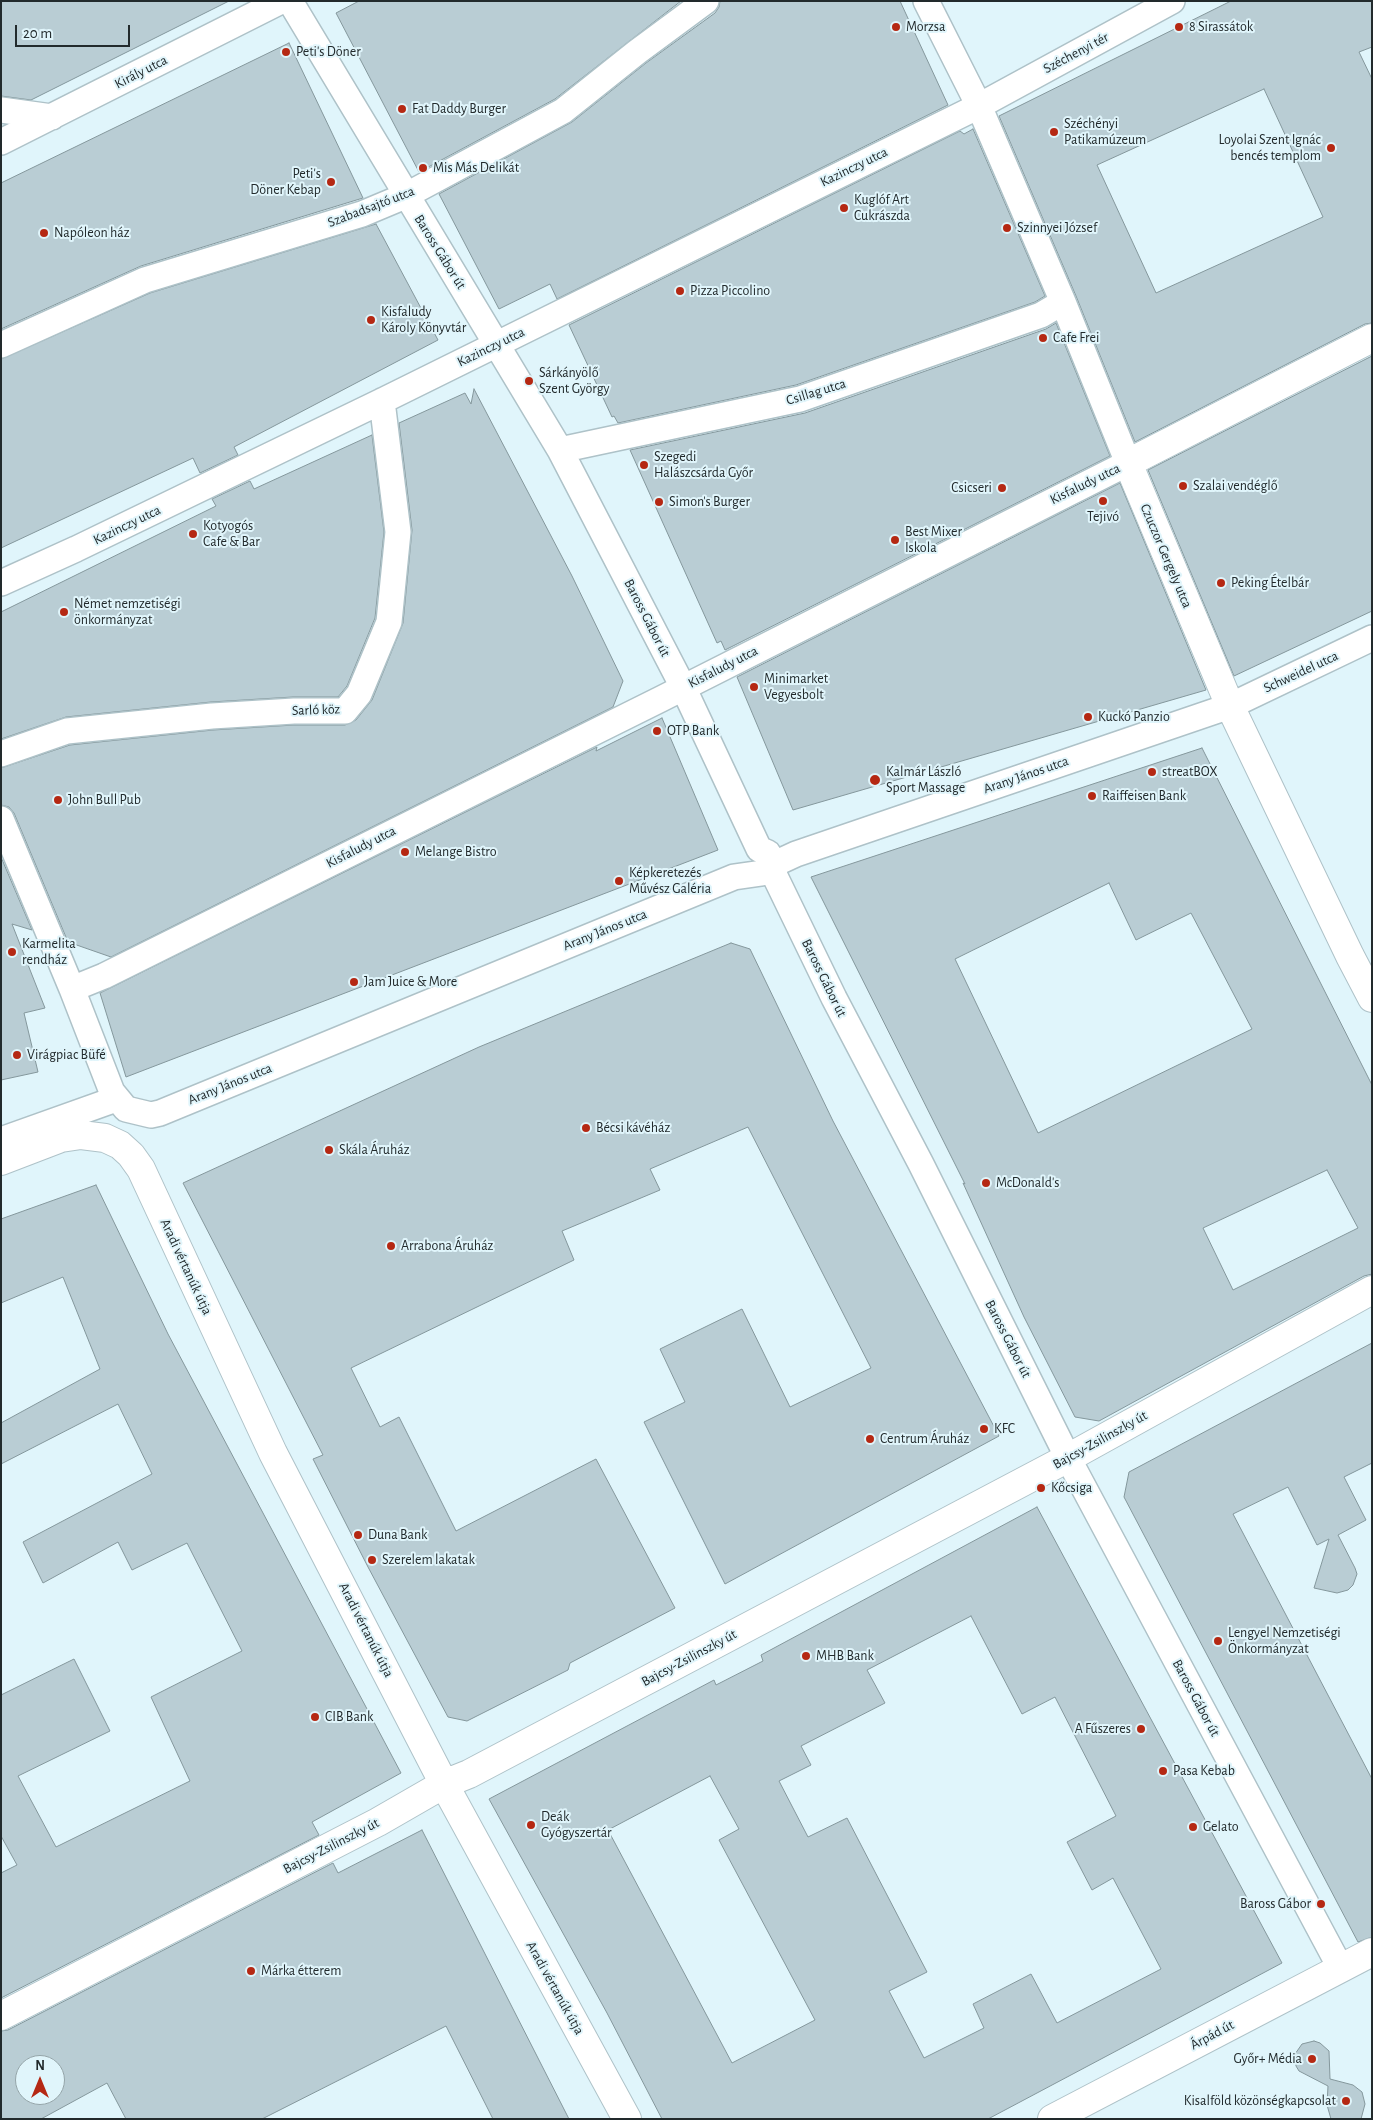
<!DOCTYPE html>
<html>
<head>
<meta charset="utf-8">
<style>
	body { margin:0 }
	#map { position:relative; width:1373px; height:2120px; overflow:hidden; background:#e0f5fb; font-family:"Alegreya Sans",sans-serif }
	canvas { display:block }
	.frame { position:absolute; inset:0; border:2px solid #222a2c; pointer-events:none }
	.north { position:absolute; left:15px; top:2055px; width:50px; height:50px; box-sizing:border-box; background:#e0f5fb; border:1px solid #94a4a8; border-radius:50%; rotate:0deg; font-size:14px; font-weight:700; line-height:20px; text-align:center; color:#222a2c }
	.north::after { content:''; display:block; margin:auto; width:18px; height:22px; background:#b52813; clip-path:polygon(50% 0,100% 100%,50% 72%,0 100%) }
	.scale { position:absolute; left:15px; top:25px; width:115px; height:22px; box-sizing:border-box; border:2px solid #222a2c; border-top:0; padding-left:6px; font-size:15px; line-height:18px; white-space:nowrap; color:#222a2c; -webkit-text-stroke:4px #e0f5fb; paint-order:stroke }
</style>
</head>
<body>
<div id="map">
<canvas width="1373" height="2120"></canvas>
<div class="frame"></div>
<div class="north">N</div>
<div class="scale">20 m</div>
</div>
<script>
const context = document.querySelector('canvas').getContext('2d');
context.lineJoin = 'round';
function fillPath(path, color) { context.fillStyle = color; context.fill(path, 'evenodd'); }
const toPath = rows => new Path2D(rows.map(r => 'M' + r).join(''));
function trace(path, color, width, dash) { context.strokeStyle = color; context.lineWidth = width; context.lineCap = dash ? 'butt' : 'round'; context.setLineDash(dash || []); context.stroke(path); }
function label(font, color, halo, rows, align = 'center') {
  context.font = font + ' "Alegreya Sans",sans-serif'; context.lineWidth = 4; context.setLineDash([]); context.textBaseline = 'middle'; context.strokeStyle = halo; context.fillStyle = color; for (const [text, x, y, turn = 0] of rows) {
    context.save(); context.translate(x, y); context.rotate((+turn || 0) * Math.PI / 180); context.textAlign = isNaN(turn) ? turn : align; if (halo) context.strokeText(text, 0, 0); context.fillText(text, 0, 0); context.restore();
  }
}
const building = toPath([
	[1,1,229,1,31,100,1,96,1,1],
	[359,1,681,1,555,99,419,172,336,13,359,1],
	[720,1,900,1,948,105,557,299,550,284,499,309,439,194,572,122,646,63,715,13,719,7,720,1],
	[1231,1,1372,1,1372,47,1359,52,1372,79,1372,323,1365,324,1135,442,1076,296,999,116,1231,1],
	[1264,89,1323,217,1156,293,1097,165,1264,89],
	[289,43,363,198,141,266,1,329,1,183,289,43],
	[973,129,1045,296,1035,302,796,385,618,423,614,416,612,417,569,325,960,131,964,134,973,129],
	[376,224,438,340,234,447,238,455,200,473,193,458,1,548,1,359,150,293,376,224],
	[1056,323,1110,456,725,650,721,641,717,643,630,450,805,413,1046,329,1056,323],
	[1372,356,1372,611,1234,676,1148,470,1372,356],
	[474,389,572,576,623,681,613,707,111,957,68,942,14,813,9,807,1,805,1,768,70,745,213,730,294,725,345,725,356,720,372,700,403,623,412,530,399,423,465,393,471,404,474,389],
	[372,435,384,532,375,618,347,686,338,697,293,697,211,702,66,717,1,739,1,612,216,506,212,499,250,481,254,489,372,435],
	[1120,483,1206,690,793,810,737,677,1120,483],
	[662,718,718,850,126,1077,100,993,597,747,596,751,662,718],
	[1202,748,1372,1085,1372,1274,1364,1276,1099,1421,1075,1417,1024,1317,963,1183,965,1184,811,877,1202,748],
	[1109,883,1136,940,1191,913,1252,1029,1038,1133,955,959,1109,883],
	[1327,1170,1358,1228,1233,1290,1203,1228,1327,1170],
	[1,857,32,930,12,924,45,1008,24,1013,38,1072,1,1080,1,857],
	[731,943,750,949,833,1121,999,1436,725,1584,644,1422,685,1402,660,1349,742,1309,790,1407,871,1368,748,1127,650,1169,660,1190,562,1231,574,1260,351,1368,380,1427,399,1417,456,1531,596,1459,675,1608,570,1663,568,1670,467,1721,448,1717,368,1567,313,1459,323,1455,183,1183,479,1047,731,943],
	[96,1185,168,1334,401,1773,312,1822,319,1835,1,1998,1,1873,17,1865,1,1836,1,1695,74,1659,110,1731,18,1776,56,1847,190,1781,151,1697,242,1651,187,1543,132,1570,118,1542,43,1583,23,1542,152,1474,118,1404,1,1464,1,1423,100,1369,63,1277,1,1303,1,1219,96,1185],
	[1372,1343,1372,1463,1344,1477,1366,1520,1338,1535,1355,1568,1357,1574,1353,1585,1348,1590,1337,1593,1314,1588,1329,1539,1317,1545,1288,1487,1233,1514,1372,1779,1372,1937,1358,1942,1124,1497,1129,1472,1372,1343],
	[1037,1507,1282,1963,988,2119,662,2119,607,2013,489,1799,714,1680,716,1685,763,1661,761,1655,1037,1507],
	[971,1616,1022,1714,1055,1697,1116,1816,1067,1842,1092,1890,1113,1878,1161,1969,1057,2023,1031,1974,973,2004,984,2028,924,2058,889,1991,927,1972,847,1818,808,1837,779,1781,811,1765,801,1746,885,1703,867,1670,971,1616],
	[710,1776,739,1829,719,1840,815,2020,732,2063,608,1830,710,1776],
	[422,1830,569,2119,493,2119,446,2026,262,2119,126,2119,107,2083,41,2119,1,2119,1,2031,8,2030,333,1863,338,1873,422,1830],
	[25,2065,55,2065,55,2095,25,2095,25,2065],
	[1314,2041,1320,2043,1329,2051,1330,2079,1353,2085,1362,2092,1365,2104,1361,2119,1331,2119,1327,2105,1328,2086,1299,2071,1296,2066,1295,2054,1302,2044,1314,2041]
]);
fillPath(building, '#b9cdd4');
trace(building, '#84979c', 1);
const pedestrian = toPath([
	[290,1,560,450,683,687,759,849,768,853,770,857,770,866,834,998,921,1164,1068,1458,1341,1969],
	[1,110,52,117],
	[1,142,281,1],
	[1,345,145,280,362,214,405,196,563,111,637,52,706,1],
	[560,450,800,399,1041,315,1063,302],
	[1,583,76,549,382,401,979,106,1172,1],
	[1,754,67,731,212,716,294,711,345,711,359,694,389,622,398,532,382,401],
	[1,819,72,989,112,1092,126,1109,151,1115,160,1113,734,877,762,873,770,866,796,854,1230,706,1372,638],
	[72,989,104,976,661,699,1128,463,1063,302,979,106,926,1],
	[1,1140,116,1099]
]);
const minor = toPath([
	[1372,338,1128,463,1230,706,1350,956,1372,998],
	[1,1161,61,1138,81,1135,105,1138,120,1145,131,1155,141,1169,273,1453,444,1784,627,2119],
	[1,2016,378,1822,444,1784,469,1774,1068,1458,1372,1290],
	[1052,2119,1372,1952]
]);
trace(pedestrian, '#aec2c8', 28);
trace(minor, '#aec2c8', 30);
trace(pedestrian, '#fff', 25);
trace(minor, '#fff', 28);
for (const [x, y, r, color] of [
	[896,27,5,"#b52813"],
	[1179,27,5,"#b52813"],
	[286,52,5,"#b52813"],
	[402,109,5,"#b52813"],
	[1054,132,5,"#b52813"],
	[1331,148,5,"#b52813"],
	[423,168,5,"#b52813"],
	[331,182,5,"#b52813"],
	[844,208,5,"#b52813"],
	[1007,228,5,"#b52813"],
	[44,233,5,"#b52813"],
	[680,291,5,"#b52813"],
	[371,320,5,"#b52813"],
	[1043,338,5,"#b52813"],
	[529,381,5,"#b52813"],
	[644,465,5,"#b52813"],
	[1183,486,5,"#b52813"],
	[1002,488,5,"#b52813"],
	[1103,501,5,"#b52813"],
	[659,502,5,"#b52813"],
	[193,534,5,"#b52813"],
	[895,540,5,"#b52813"],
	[1221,583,5,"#b52813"],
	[64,612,5,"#b52813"],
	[754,687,5,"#b52813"],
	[1088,717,5,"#b52813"],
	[657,731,5,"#b52813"],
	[1152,772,5,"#b52813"],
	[875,780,6,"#b52813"],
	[1092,796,5,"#b52813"],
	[58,800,5,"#b52813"],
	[405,852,5,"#b52813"],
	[619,881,5,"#b52813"],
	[12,952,5,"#b52813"],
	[354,982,5,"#b52813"],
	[17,1055,5,"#b52813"],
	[586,1128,5,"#b52813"],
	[329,1150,5,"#b52813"],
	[986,1183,5,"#b52813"],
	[391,1246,5,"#b52813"],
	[984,1429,5,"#b52813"],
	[870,1439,5,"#b52813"],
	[1041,1488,5,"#b52813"],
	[358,1535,5,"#b52813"],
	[372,1560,5,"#b52813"],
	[1218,1641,5,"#b52813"],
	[806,1656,5,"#b52813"],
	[315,1717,5,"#b52813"],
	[1141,1729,5,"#b52813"],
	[1163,1771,5,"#b52813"],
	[531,1825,5,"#b52813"],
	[1193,1827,5,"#b52813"],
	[1321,1904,5,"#b52813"],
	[251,1971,5,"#b52813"],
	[1312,2059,5,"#b52813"],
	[1346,2101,5,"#b52813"]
]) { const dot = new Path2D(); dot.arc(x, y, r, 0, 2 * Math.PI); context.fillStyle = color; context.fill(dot); trace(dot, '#e0f5fb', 2); }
label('14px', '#222a2c', '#e0f5fb', [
	["Morzsa",906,27],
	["8 Sirassátok",1189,27],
	["Peti's Döner",296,52],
	["Fat Daddy Burger",412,109],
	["Széchényi",1064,124],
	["Patikamúzeum",1064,140],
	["Loyolai Szent Ignác",1321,140,"right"],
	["bencés templom",1321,156,"right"],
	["Mis Más Delikát",433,168],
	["Peti's",321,174,"right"],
	["Döner Kebap",321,190,"right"],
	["Kuglóf Art",854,200],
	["Cukrászda",854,216],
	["Szinnyei József",1017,228],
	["Napóleon ház",54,233],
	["Pizza Piccolino",690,291],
	["Kisfaludy",381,312],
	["Károly Könyvtár",381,328],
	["Cafe Frei",1053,338],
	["Sárkányölő",539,373],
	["Szent György",539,389],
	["Szegedi",654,457],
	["Halászcsárda Győr",654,473],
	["Szalai vendéglő",1193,486],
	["Csicseri",992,488,"right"],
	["Simon's Burger",669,502],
	["Tejivó",1103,517,"center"],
	["Kotyogós",203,526],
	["Cafe & Bar",203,542],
	["Best Mixer",905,532],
	["Iskola",905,548],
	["Peking Ételbár",1231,583],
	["Német nemzetiségi",74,604],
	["önkormányzat",74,620],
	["Minimarket",764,679],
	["Vegyesbolt",764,695],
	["Kuckó Panzio",1098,717],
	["OTP Bank",667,731],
	["Kalmár László",886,772],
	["Sport Massage",886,788],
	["streatBOX",1162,772],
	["Raiffeisen Bank",1102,796],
	["John Bull Pub",68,800],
	["Melange Bistro",415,852],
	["Képkeretezés",629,873],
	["Művész Galéria",629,889],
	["Karmelita",22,944],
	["rendház",22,960],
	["Jam Juice & More",364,982],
	["Virágpiac Büfé",27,1055],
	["Bécsi kávéház",596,1128],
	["Skála Áruház",339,1150],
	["McDonald's",996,1183],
	["Arrabona Áruház",401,1246],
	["KFC",994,1429],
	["Centrum Áruház",880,1439],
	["Kőcsiga",1051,1488],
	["Duna Bank",368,1535],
	["Szerelem lakatak",382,1560],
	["Lengyel Nemzetiségi",1228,1633],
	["Önkormányzat",1228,1649],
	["MHB Bank",816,1656],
	["CIB Bank",325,1717],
	["A Fűszeres",1131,1729,"right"],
	["Pasa Kebab",1173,1771],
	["Deák",541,1817],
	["Gyógyszertár",541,1833],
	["Gelato",1203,1827],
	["Baross Gábor",1311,1904,"right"],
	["Márka étterem",261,1971],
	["Győr+ Média",1302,2059,"right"],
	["Kisalföld közönségkapcsolat",1336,2101,"right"]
], 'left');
label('14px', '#222a2c', '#e0f5fb', [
	["Széchenyi tér",1076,53,-28],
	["Király utca",141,72,-27],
	["Kazinczy utca",854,167,-26],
	["Szabadsajtó utca",371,207,-21],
	["Baross Gábor út",440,252,58],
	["Kazinczy utca",491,347,-26],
	["Csillag utca",816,392,-17],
	["Kisfaludy utca",1085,484,-26],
	["Kazinczy utca",127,525,-26],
	["Czuczor Gergely utca",1166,556,67],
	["Baross Gábor út",647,618,63],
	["Kisfaludy utca",723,667,-27],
	["Schweidel utca",1301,672,-25],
	["Sarló köz",316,710,-2],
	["Arany János utca",1026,775,-19],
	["Kisfaludy utca",361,847,-27],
	["Arany János utca",605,930,-22],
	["Baross Gábor út",824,978,64],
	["Arany János utca",230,1084,-22],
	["Aradi vértanúk útja",186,1267,65],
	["Baross Gábor út",1008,1339,63],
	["Bajcsy-Zsilinszky út",1100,1440,-29],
	["Aradi vértanúk útja",366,1630,63],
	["Bajcsy-Zsilinszky út",689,1658,-28],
	["Baross Gábor út",1196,1698,62],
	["Bajcsy-Zsilinszky út",331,1846,-27],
	["Aradi vértanúk útja",555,1988,61],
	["Árpád út",1212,2035,-28]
]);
</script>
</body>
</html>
